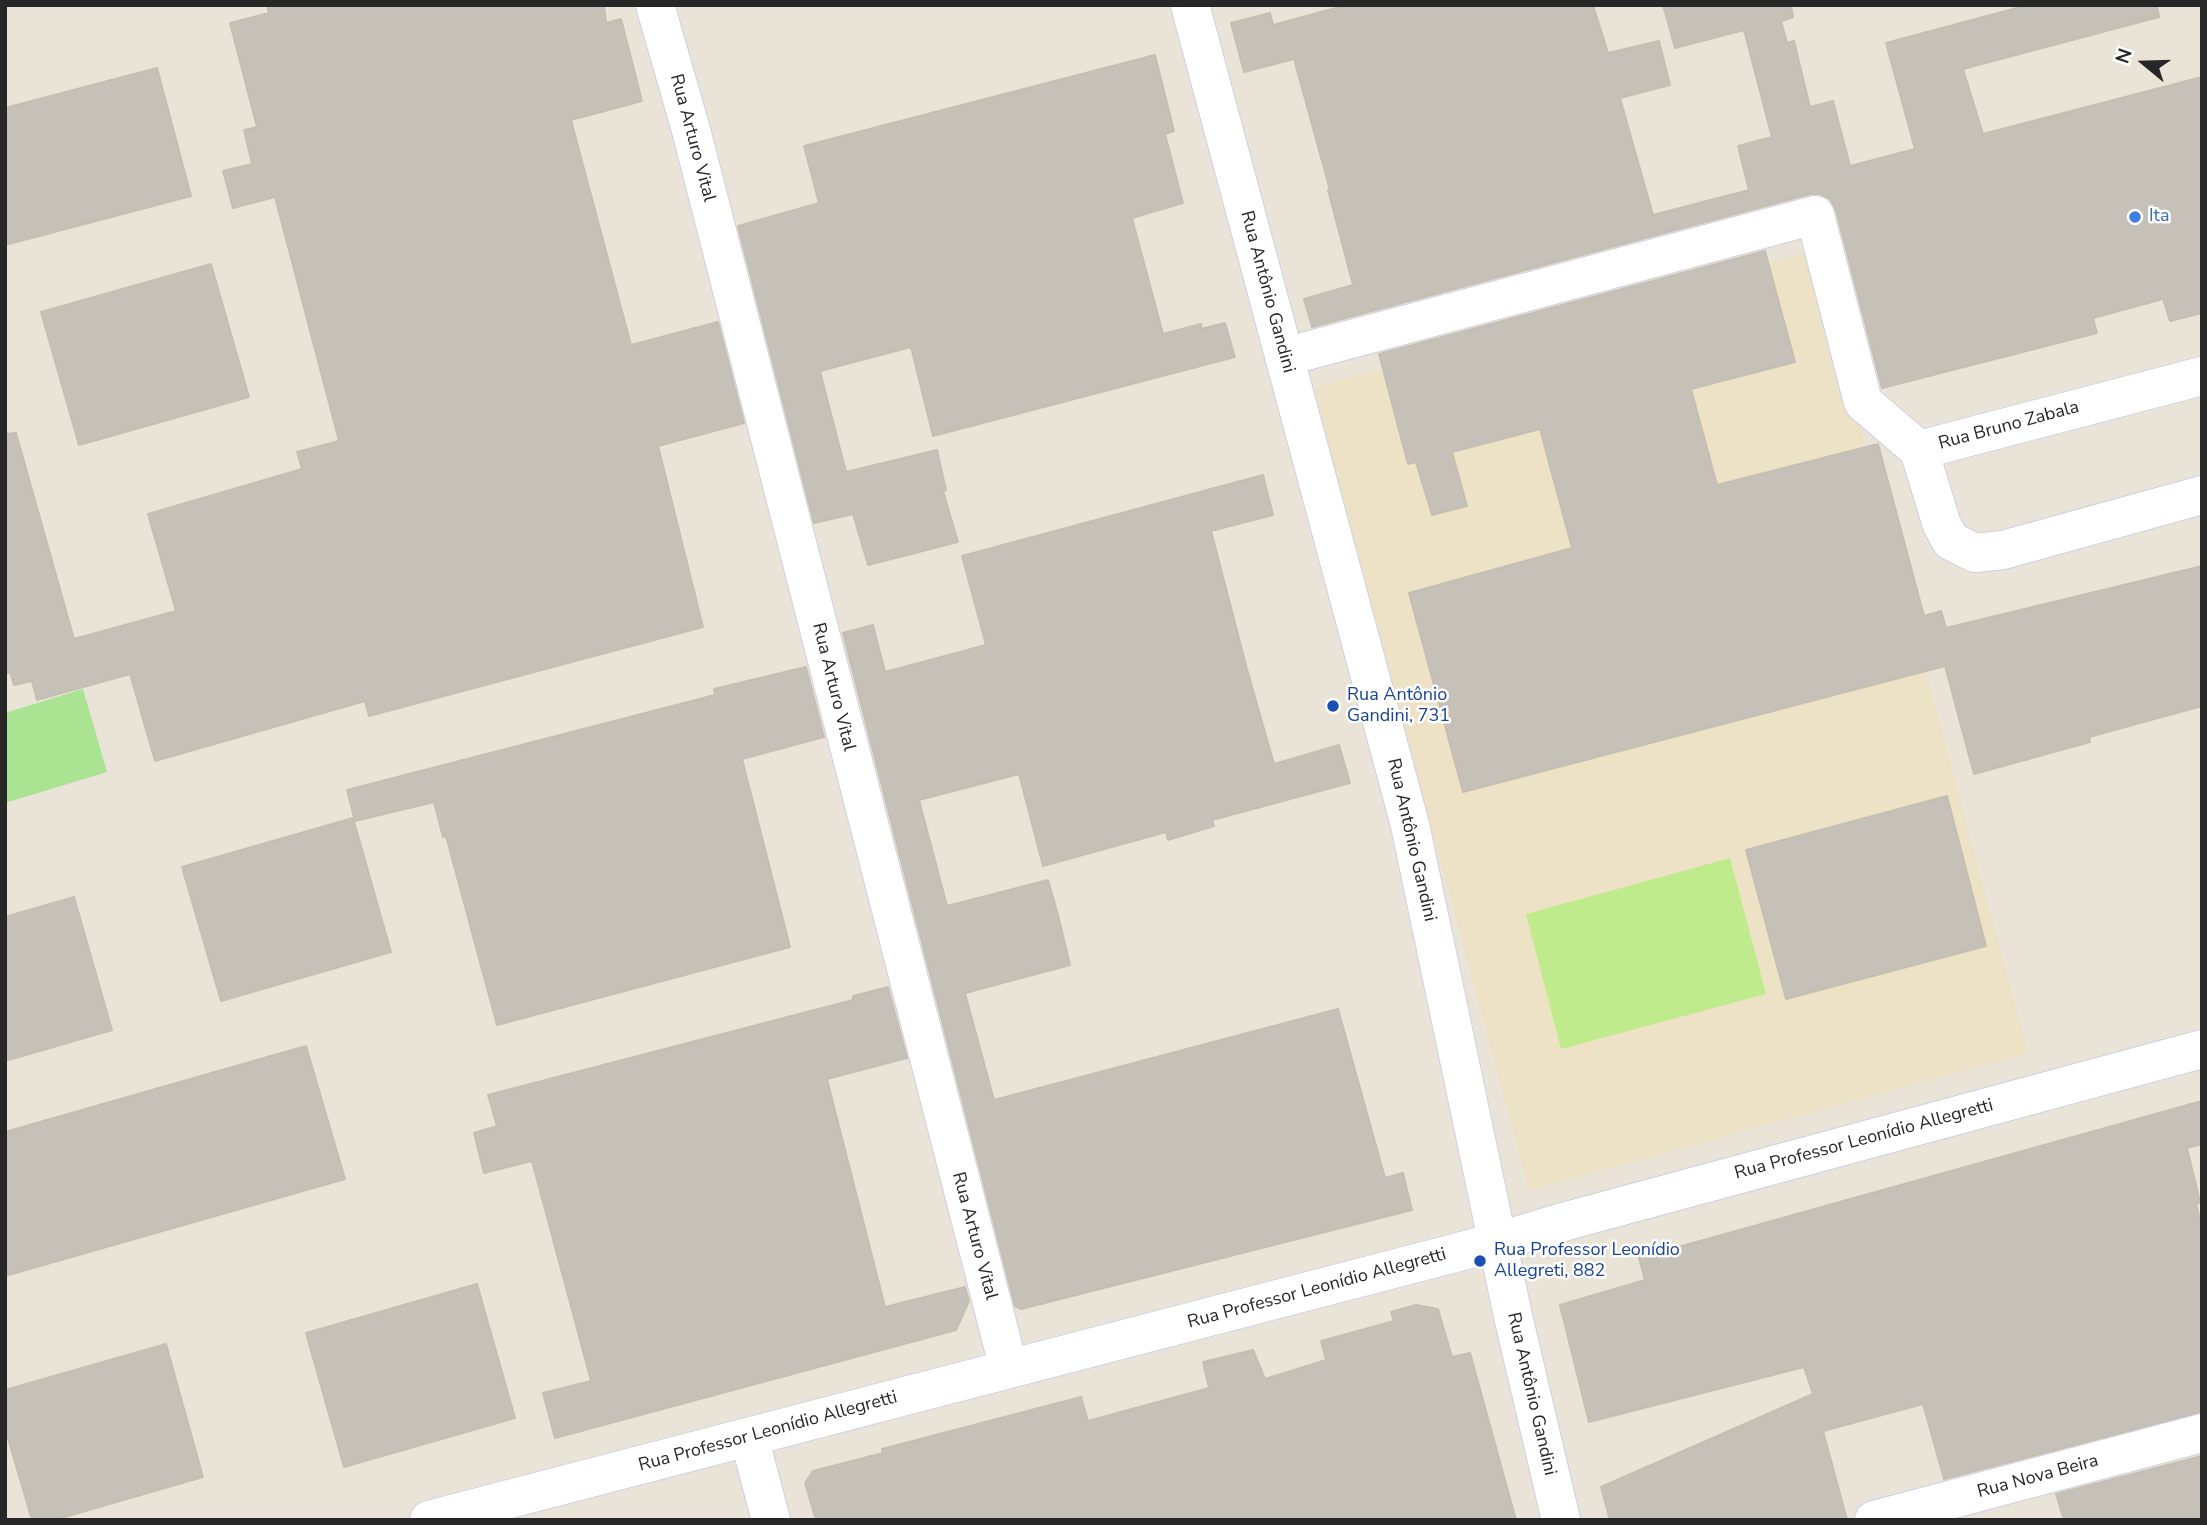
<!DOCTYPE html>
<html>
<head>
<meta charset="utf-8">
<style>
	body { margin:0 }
	#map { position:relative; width:2207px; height:1525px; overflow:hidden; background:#eae3d7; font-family:"Nunito Sans",sans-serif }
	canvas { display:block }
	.frame { position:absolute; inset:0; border:7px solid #272727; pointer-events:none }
	.north { position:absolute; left:2109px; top:28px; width:70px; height:70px; -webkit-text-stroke:5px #fff; paint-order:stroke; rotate:289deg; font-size:19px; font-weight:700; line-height:28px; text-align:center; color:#272727 }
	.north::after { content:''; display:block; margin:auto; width:24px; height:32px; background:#272727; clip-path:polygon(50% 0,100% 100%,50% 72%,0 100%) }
</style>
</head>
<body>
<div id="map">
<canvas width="2207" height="1525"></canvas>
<div class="frame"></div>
<div class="north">N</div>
</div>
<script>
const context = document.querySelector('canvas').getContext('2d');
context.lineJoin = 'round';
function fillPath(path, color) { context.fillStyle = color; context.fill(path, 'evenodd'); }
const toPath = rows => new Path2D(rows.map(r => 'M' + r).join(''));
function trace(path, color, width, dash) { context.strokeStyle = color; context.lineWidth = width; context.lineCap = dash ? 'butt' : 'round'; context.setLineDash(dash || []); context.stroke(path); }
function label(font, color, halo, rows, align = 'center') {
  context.font = font + ' "Nunito Sans",sans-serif'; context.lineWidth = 5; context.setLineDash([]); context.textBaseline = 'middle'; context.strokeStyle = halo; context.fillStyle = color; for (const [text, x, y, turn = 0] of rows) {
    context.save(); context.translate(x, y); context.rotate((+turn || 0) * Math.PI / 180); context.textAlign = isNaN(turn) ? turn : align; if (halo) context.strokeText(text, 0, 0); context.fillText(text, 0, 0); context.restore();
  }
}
fillPath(toPath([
	[1813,251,2028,1053,1529,1190,1314,388]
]), '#ede2c6');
fillPath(toPath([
	[83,689,107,772,5,803,5,713]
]), '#aae391');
fillPath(toPath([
	[1730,858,1766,994,1561,1049,1526,914]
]), '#bfeb8c');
const building = toPath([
	[267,5,604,5,606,23,621,19,642,101,571,120,631,345,718,322,744,423,658,446,703,627,369,716,365,701,155,761,130,674,37,700,32,681,14,685,10,672,5,674,5,434,16,433,74,639,176,611,148,514,302,469,297,452,339,441,275,197,233,208,223,171,252,164,244,130,257,127,230,23,269,13,267,5],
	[1347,5,1593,5,1608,53,1659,41,1670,85,1620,98,1653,215,1749,190,1738,146,1772,137,1744,30,1675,48,1663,5,1791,5,1793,17,1781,21,1787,43,1794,41,1810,107,1833,101,1850,166,1915,149,1886,43,2028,5,2157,5,2159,17,1963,69,1983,134,2202,77,2202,313,2170,321,2163,299,2093,318,2097,333,1882,388,1836,210,1830,199,1820,194,1810,194,1312,327,1304,299,1353,285,1328,190,1330,190,1294,59,1244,72,1231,23,1270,13,1273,25,1347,5],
	[1155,55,1174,131,1165,134,1183,203,1132,218,1163,334,1201,324,1201,329,1225,323,1235,357,933,436,911,347,820,371,846,472,937,450,946,490,943,491,958,542,868,565,853,514,814,523,738,226,819,203,804,146,1155,55],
	[157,68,191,196,5,245,5,108,157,68],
	[1765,251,1795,362,1691,389,1717,485,1878,444,1924,616,1941,611,1946,628,2202,566,2202,706,2089,737,2090,742,1974,774,1945,666,1463,792,1409,593,1572,548,1540,429,1452,452,1467,506,1432,515,1416,462,1408,464,1379,354,1765,251],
	[211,264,249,397,79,445,41,312,211,264],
	[1263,475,1273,515,1211,531,1247,669,1274,764,1339,745,1350,783,1212,820,1214,826,1168,840,1166,832,1043,866,1019,774,919,800,947,906,1048,880,1058,915,1070,965,965,993,994,1100,1338,1009,1385,1178,1403,1173,1412,1210,1021,1309,1015,1306,843,633,873,625,885,672,986,645,962,556,1263,475],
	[806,667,824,737,742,759,790,947,497,1025,446,836,443,837,434,802,355,821,347,790,715,695,714,689,806,667],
	[1947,796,1986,946,1786,999,1746,850,1947,796],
	[353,818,391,952,221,1001,182,867,353,818],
	[74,897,112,1030,5,1061,5,917,74,897],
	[888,987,907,1058,827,1079,885,1307,965,1287,969,1301,956,1330,555,1438,543,1393,591,1381,532,1161,484,1173,474,1133,497,1126,488,1095,853,1000,853,996,888,987],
	[306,1046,345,1179,5,1276,5,1132,306,1046],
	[2202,1101,2202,1144,2187,1148,2200,1202,2196,1204,2202,1228,2202,1412,1944,1479,1923,1404,1823,1431,1847,1520,1610,1520,1601,1487,1813,1394,1804,1367,1589,1422,1560,1305,1645,1280,1639,1258,2202,1101],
	[477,1284,515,1418,344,1467,306,1333,477,1284],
	[1416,1305,1438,1309,1452,1357,1470,1353,1516,1520,816,1520,805,1483,813,1471,883,1453,882,1449,1081,1397,1088,1421,1209,1388,1203,1362,1253,1350,1265,1379,1326,1360,1321,1341,1394,1321,1391,1312,1416,1305],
	[166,1344,203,1477,54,1520,32,1520,5,1428,5,1390,166,1344],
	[2202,1456,2202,1520,2064,1520,2056,1494,2202,1456]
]);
fillPath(building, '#c5c0b8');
trace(building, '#c5bfb2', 2);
const minor = toPath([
	[655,5,691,130,1009,1369],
	[1190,5,1410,825,1513,1316,1561,1520],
	[1284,357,1815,215,1863,402,1919,450],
	[2202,376,1919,450,1942,525,1951,541,1975,553,2003,550,2202,495],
	[749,1437,771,1520],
	[429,1520,1497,1242,1563,1222,2202,1049],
	[1874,1520,2202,1433]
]);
trace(minor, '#cdd0e1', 40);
trace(minor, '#fff', 38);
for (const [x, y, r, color] of [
	[2135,217,7,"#3f7fe0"],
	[1333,706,7,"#1a4fb4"],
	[1480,1261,7,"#1a4fb4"]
]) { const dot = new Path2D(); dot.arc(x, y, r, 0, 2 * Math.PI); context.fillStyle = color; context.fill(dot); trace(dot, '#fff', 2.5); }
label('18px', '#272727', '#fff', [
	["Rua Arturo Vital",692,138,75],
	["Rua Antônio Gandini",1267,292,75],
	["Rua Bruno Zabala",2009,426,-15],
	["Rua Arturo Vital",833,687,76],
	["Rua Antônio Gandini",1411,840,77],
	["Rua Professor Leonídio Allegretti",1864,1140,-15],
	["Rua Arturo Vital",974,1236,75],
	["Rua Professor Leonídio Allegretti",1317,1289,-15],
	["Rua Antônio Gandini",1531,1394,77],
	["Rua Professor Leonídio Allegretti",768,1432,-15],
	["Rua Nova Beira",2038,1477,-15]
]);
label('18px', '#366cbe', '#fff', [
	["Ita",2149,217]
], 'left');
label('18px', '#164399', '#fff', [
	["Rua Antônio",1347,696],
	["Gandini, 731",1347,717],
	["Rua Professor Leonídio",1494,1251],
	["Allegreti, 882",1494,1272]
], 'left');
</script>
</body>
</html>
